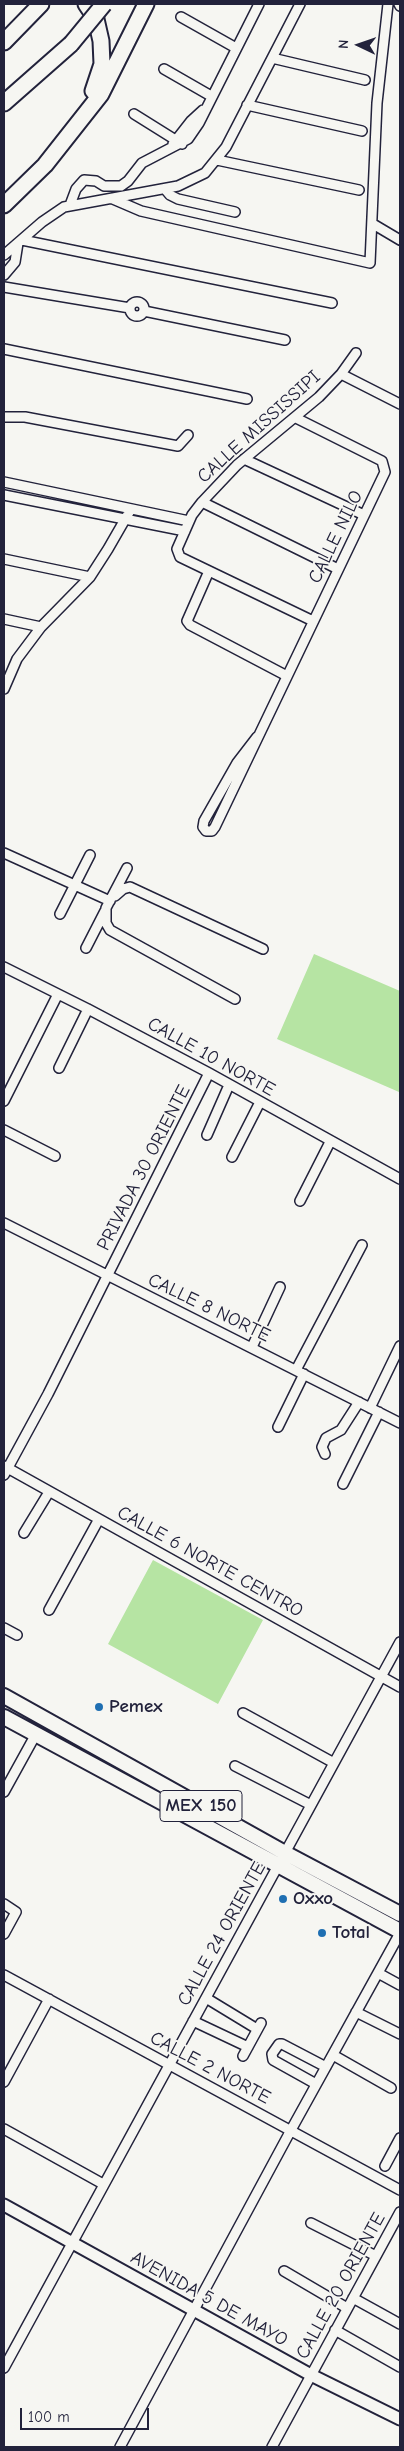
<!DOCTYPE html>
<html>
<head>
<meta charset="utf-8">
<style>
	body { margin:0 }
	#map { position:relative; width:404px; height:2451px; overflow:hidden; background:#f6f6f2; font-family:"Comic Neue",sans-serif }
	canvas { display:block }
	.frame { position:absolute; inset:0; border:5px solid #22223b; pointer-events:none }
	.north { position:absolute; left:334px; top:20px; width:50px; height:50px; -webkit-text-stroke:4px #f6f6f2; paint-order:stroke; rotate:273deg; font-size:14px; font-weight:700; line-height:20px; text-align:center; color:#22223b }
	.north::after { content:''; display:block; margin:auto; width:18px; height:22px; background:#22223b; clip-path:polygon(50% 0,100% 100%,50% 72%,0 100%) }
	.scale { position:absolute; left:20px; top:2408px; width:129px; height:22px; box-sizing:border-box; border:2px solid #22223b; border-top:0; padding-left:6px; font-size:15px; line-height:18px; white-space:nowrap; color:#22223b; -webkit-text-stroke:4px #f6f6f2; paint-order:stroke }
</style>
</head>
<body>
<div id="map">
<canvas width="404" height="2451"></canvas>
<div class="frame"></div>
<div class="north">N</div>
<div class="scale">100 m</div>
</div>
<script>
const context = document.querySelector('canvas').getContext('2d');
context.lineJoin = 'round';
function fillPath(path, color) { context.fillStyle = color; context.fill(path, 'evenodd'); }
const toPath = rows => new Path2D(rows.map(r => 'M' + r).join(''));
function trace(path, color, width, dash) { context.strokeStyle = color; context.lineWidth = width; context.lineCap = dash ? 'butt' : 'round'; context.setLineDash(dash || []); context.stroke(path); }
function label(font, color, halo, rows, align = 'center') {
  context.font = font + ' "Comic Neue",sans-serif'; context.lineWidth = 4; context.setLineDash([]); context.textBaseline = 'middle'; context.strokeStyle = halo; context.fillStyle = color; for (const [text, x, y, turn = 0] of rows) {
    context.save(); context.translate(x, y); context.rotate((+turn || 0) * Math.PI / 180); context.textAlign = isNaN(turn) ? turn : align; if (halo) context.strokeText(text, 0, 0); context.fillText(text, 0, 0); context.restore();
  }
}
fillPath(toPath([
	[314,954,400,991,399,1092,277,1039],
	[153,1560,263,1620,218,1704,108,1644]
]), '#b6e4a3');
const minor = toPath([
	[399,4,400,6],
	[181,17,236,48],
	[272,58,365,80],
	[164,69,211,96],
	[247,105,362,131],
	[134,114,182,144],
	[173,144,191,121,203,110],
	[217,160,359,190],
	[165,189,170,195,178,199,235,212],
	[113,199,141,211,370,263,377,103,388,4],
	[70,205,76,189,84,180,96,181,104,186,121,186,128,181,142,163,188,139,199,123,259,4],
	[373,224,400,240],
	[22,240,332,303],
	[4,255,42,222,64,207,178,186,205,173,226,147,300,4],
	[4,275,15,262,18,243],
	[4,287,130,308],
	'130 309a7 7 0 1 1 14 0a7 7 0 1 1-14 0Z',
	[144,311,285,340],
	[4,349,247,399],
	[341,374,400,404],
	[4,417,25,417,178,446,188,435],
	[244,459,364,515],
	[4,482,189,521],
	[4,495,185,531],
	[202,502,338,569],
	[4,559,90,577],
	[209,571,187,621,190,625,287,676],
	[4,619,41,627],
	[313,621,180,557,177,549,192,515,202,502,237,465,319,397,341,374,356,353],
	[4,689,17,659,41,627,90,577,108,549,131,509],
	[257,737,237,763,204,821,203,827,206,831,212,831,215,827,385,472,382,461,296,418],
	[4,853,110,901],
	[127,868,106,908,106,923,110,930,235,999],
	[115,896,123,889,130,887,263,949],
	[60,914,90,855],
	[86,948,105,911],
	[4,967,88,1009,209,1073,400,1179],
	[59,1068,88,1009],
	[4,1101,58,994],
	[4,1130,55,1156],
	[207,1135,229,1085],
	[232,1157,260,1102],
	[300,1201,330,1142],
	[4,1223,400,1423],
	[252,1347,280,1287],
	[296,1370,362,1245],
	[370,1408,400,1346],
	[278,1427,304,1374],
	[325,1454,322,1447,326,1438,341,1430,359,1402],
	[4,1466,400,1687],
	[4,1475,48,1394,209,1073],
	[343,1484,379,1412],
	[24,1533,49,1492],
	[49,1610,99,1519],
	[4,1628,17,1635],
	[243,1713,334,1763],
	[235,1766,311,1805],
	[4,1792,36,1734],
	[4,1904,16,1912,4,1934],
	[378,1973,400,1985],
	[4,1975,400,2190],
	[206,1998,257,2029],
	[356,2012,400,2034],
	[193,2021,248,2047],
	[333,2055,391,2088],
	[243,2056,261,2023],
	[4,2082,49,1999],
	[316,2084,273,2060,272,2054,279,2044,282,2044,326,2067],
	[4,2129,103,2184],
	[385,2166,400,2138],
	[311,2223,376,2256],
	[284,2271,347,2308],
	[353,2298,400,2324],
	[335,2330,400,2367],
	[4,2368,400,1642],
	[120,2447,291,2130,400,1933],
	[272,2447,400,2212]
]);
const tertiary = toPath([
	[4,2205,311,2375,400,2419]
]);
const primary = toPath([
	[4,1696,285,1853,400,1914],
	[4,1717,400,1931]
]);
const trunk = toPath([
	[86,4,96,19,101,41,102,64,93,91],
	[4,42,41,4],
	[4,103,71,44],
	[4,205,45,165,101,94,146,4]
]);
trace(minor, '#22223b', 12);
trace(tertiary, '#22223b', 15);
trace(primary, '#22223b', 18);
trace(trunk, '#22223b', 19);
trace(minor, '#f6f6f2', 9);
trace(tertiary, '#f6f6f2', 11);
trace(primary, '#f6f6f2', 14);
trace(trunk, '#f6f6f2', 15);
const trunkBridge = toPath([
	[71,44,104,4]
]);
trace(trunkBridge, '#22223b', 19, []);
trace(trunkBridge, '#f6f6f2', 15);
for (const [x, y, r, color] of [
	[99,1707,5,"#1f6fb2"],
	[283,1899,5,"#1f6fb2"],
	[322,1933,5,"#1f6fb2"]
]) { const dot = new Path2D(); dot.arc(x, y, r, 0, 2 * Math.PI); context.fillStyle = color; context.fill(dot); trace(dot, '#f6f6f2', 2); }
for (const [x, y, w] of [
	[201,1806,82]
]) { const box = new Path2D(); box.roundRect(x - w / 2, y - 15.5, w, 31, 4); context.fillStyle = '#f6f6f2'; context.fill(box); trace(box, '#22223b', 1); }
label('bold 18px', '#22223b', null, [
	["MEX 150",201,1806]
]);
label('19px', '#22223b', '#f6f6f2', [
	["CALLE MISSISSIPI",259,427,-42],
	["CALLE NILO",336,537,-64],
	["CALLE 10 NORTE",211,1057,29],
	["PRIVADA 30 ORIENTE",144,1168,-63],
	["CALLE 8 NORTE",209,1308,26],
	["CALLE 6 NORTE CENTRO",210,1562,29],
	["CALLE 24 ORIENTE",222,1934,-61],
	["CALLE 2 NORTE",210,2068,28],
	["CALLE 20 ORIENTE",341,2286,-61],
	["AVENIDA 5 DE MAYO",209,2299,29]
]);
label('bold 19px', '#22223b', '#f6f6f2', [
	["Pemex",109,1707],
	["Oxxo",293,1899],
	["Total",332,1933]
], 'left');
</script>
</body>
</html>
